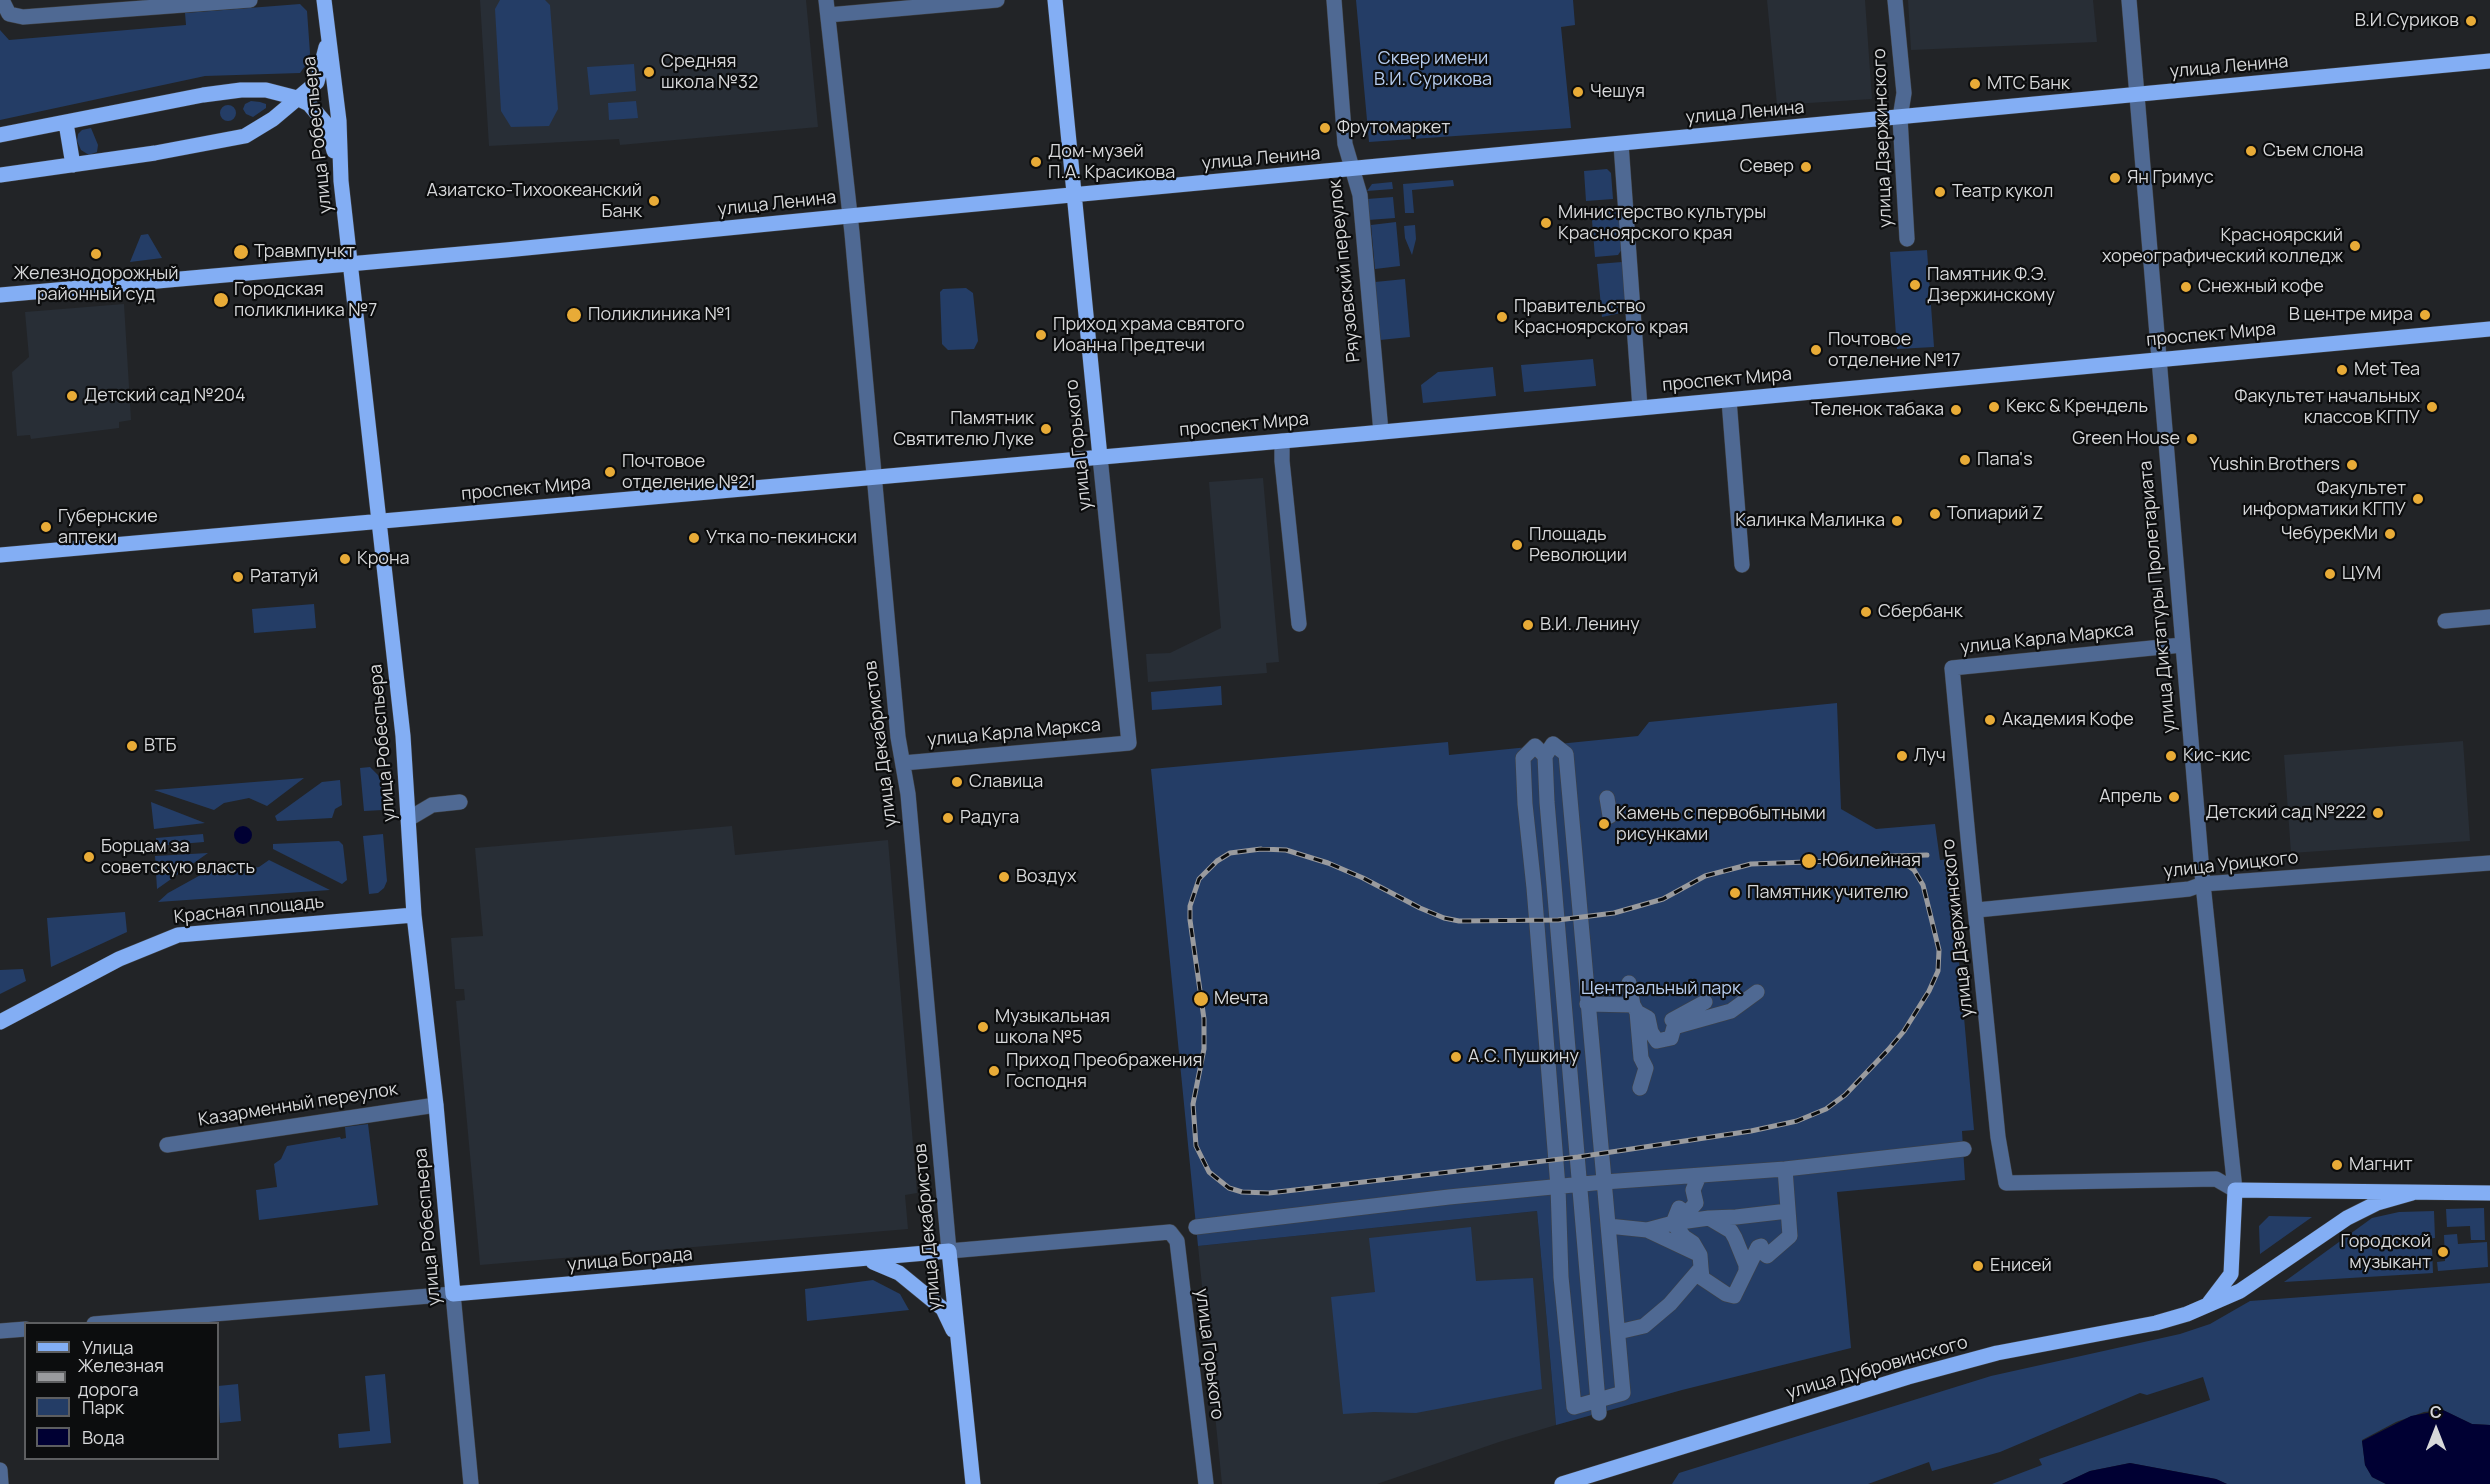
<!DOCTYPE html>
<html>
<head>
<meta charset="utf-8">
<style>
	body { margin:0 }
	#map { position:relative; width:2490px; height:1484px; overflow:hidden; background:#222427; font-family:Manrope,sans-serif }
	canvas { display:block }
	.legend { position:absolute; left:24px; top:1322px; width:195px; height:138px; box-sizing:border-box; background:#0c0d0e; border:2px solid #5d5e60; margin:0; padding:8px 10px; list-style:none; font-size:18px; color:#d7d8da }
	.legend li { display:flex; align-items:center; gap:12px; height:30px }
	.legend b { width:30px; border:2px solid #5d5e60 }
	.north { position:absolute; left:2406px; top:1400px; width:60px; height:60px; -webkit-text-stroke:4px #0c0d0e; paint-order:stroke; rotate:0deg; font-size:16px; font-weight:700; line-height:24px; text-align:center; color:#d7d8da }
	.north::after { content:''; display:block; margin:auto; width:21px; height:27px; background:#d7d8da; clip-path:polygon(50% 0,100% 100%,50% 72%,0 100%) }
</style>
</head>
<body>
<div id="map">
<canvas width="2490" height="1484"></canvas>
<ul class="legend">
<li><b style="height:8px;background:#83aef4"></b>Улица</li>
<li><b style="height:8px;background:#9a9b9e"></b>Железная дорога</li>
<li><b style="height:16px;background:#243d66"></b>Парк</li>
<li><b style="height:16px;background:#003"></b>Вода</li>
</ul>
<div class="north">С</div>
</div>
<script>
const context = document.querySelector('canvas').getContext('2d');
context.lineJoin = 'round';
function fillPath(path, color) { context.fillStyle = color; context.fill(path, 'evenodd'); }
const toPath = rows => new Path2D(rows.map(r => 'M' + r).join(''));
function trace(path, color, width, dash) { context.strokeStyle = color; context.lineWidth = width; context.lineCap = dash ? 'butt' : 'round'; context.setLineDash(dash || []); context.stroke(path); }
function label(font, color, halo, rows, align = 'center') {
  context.font = font + ' Manrope,sans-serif'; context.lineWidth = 4.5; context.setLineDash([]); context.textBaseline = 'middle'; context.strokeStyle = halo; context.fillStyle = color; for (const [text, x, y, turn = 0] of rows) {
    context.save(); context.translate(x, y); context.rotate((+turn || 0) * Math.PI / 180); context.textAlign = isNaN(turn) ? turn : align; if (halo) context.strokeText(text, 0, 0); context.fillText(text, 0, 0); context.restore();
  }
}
fillPath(toPath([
	[480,0,806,0,818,127,620,145,619,139,489,146],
	[1767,0,1865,0,1872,99,1777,105],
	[1908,0,2093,0,2097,42,1911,50],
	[124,304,131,420,119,422,119,428,31,439,30,435,17,436,12,372,29,357,25,312],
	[1263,478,1279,662,1266,663,1267,673,1148,682,1146,654,1170,653,1221,628,1209,482],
	[2463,741,2470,841,2291,853,2284,755],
	[732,826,735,855,888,840,917,1193,905,1195,908,1229,480,1265,456,1001,465,1000,464,989,455,989,451,938,483,936,475,848],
	[1537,1211,1556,1425,1499,1442,1377,1484,1222,1484,1198,1246]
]), '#282e36');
fillPath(toPath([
	[500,0,545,0,550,5,558,109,549,126,511,127,501,111,495,9],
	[1356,0,1573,0,1575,25,1561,27,1571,128,1369,142],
	[300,4,307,11,310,53,308,62,300,73,205,76,0,120,0,30,9,40,186,25,185,13],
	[634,64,636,91,590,95,587,67],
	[251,101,260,102,266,104,266,108,253,117,246,114,243,109,245,104],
	[636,101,638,118,609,120,608,103],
	'220 113a8 8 0 1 1 16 0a8 8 0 1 1-16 0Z',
	[91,128,98,145,97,152,89,155,81,150,77,141,78,134,82,130],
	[1607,169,1611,173,1613,199,1586,201,1584,171],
	[1453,180,1454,186,1412,190,1414,213,1405,213,1403,184],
	[1392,182,1393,189,1367,191,1372,184],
	[1393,197,1395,218,1368,220,1367,199],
	[1619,206,1622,249,1618,255,1595,257,1591,208],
	[1396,222,1400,266,1375,269,1371,225],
	[1415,225,1416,239,1412,255,1405,238,1404,226],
	[148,234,162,258,130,262,141,235],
	[1927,250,1934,347,1897,349,1890,252],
	[1622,262,1626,307,1621,313,1602,317,1597,264],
	[1405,279,1410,337,1380,340,1375,282],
	[966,288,973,293,978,341,974,349,948,350,942,344,940,292,943,289],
	[1593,359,1596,386,1524,392,1521,365],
	[1493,367,1496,396,1423,403,1421,385,1438,372],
	[314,604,316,628,254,633,252,609],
	[1221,686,1222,705,1152,710,1151,692],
	[1837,703,1841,809,1876,829,1935,824,1940,860,1950,859,1974,1130,1962,1131,1965,1180,1837,1192,1851,1348,1682,1390,1556,1425,1537,1211,1198,1246,1151,769,1448,742,1449,755,1638,736,1649,722],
	[370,767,380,777,383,810,364,811,360,768],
	[304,778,267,806,249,798,224,803,214,810,154,790],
	[340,780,342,805,335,809,332,818,277,821,275,816,322,782],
	[151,802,205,823,154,829],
	[203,834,204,842,156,846,156,838],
	[383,834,387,881,384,888,378,893,369,894,363,836],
	[339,841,343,845,347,880,342,884,273,849,273,844],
	[208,853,157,889,155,856],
	[269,860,330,890,158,902,168,893,224,862,234,869,247,869,259,867],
	[125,912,127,932,51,967,47,918],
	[23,969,26,981,0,994,0,970],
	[368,1124,378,1205,259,1220,256,1190,277,1187,274,1164,281,1159,287,1146,340,1137,341,1139,346,1138,345,1127],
	[2484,1208,2485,1240,2471,1240,2470,1226,2447,1227,2446,1209],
	[2434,1211,2435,1238,2422,1239,2422,1248,2432,1248,2433,1273,2284,1282,2372,1218,2399,1212],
	[2269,1216,2312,1217,2260,1254,2259,1226],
	[1471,1227,1476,1281,1533,1278,1542,1389,1416,1413,1374,1412,1343,1414,1331,1297,1375,1292,1369,1238],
	[2457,1234,2458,1244,2487,1242,2488,1267,2438,1271,2437,1262,2445,1261,2444,1235],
	[873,1280,900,1294,909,1310,807,1321,805,1289],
	[2490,1283,2490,1425,2472,1424,2443,1410,2424,1412,2396,1422,2362,1440,2365,1465,2372,1477,2386,1484,2227,1484,2216,1479,2130,1463,2090,1471,2062,1484,1992,1484,2042,1465,2039,1459,2210,1400,2203,1377,2147,1395,2140,1393,2000,1452,1932,1471,1929,1462,1868,1484,1672,1484,1679,1473,1991,1376,2180,1334,2210,1324,2250,1301],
	[385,1374,391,1443,339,1448,338,1434,370,1431,365,1376],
	[238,1384,241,1421,220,1423,218,1386]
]), '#243d66');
fillPath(toPath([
	'234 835a9 9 0 1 1 18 0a9 9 0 1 1-18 0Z',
	[2443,1410,2472,1424,2490,1425,2490,1484,2386,1484,2372,1477,2365,1465,2362,1441,2411,1416],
	[2130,1463,2216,1479,2227,1484,2062,1484,2090,1471]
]), '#003');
const minor = toPath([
	[2,0,9,14,23,17,250,0],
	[826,0,852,233,898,737,908,794,949,1251,1170,1232,1177,1241,1206,1484],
	[1334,0,1345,144,1360,195,1381,432],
	[1895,0,1904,93,1900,118,1907,239],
	[2129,0,2203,884,2235,1190],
	[828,15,997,0],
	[1621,144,1640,408],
	[1729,400,1742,565],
	[1282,441,1282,461,1299,624],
	[2445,621,2490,617],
	[2182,645,1952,668,1969,848,1998,1137,2006,1183,2216,1179,2235,1190],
	[1553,744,1566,754,1623,1393,1574,1407,1561,1277,1558,1187,1534,888,1525,804,1523,758,1535,746,1545,756,1553,744],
	[1545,756,1547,802,1599,1413],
	[903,763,1129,743,1100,457],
	[1607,798,1610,816],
	[410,818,432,805,460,802],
	[1977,910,2189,889,2203,884,2490,863],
	[1629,983,1633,1005,1637,1012,1641,1058,1646,1068,1640,1088],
	[1587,1004,1633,1005],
	[1637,1012,1648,1018,1651,1032,1657,1041,1671,1038,1674,1027,1731,1011,1757,992],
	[1672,1020,1705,1002],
	[167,1145,436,1105],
	[1709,1218,1731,1231,1735,1238,1746,1265,1746,1271],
	[1608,1226,1647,1230,1698,1254],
	[1196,1227,1449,1197,1604,1182,1785,1169,1964,1149],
	[1647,1230,1673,1223,1709,1218,1736,1217,1788,1211],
	[1701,1268,1702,1278,1726,1294,1734,1296,1758,1247,1761,1246,1762,1252,1767,1256,1790,1236,1785,1169],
	[94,1324,453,1294,471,1484],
	[0,1331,26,1329],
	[1618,1332,1644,1326,1670,1304,1701,1268,1700,1255,1693,1243,1684,1237,1673,1223,1679,1208,1687,1213,1696,1203,1693,1190,1699,1176],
	[0,1470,1,1484]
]);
const major = toPath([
	[324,0,339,121,341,181,403,736,414,915,436,1105,453,1294,949,1251,973,1484],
	[1055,0,1100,457],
	[66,123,73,165],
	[0,135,203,95,241,90,266,90,297,98,309,104,327,125,334,151],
	[0,175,155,153,245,136,273,119,317,82,326,47],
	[0,295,506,250,849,216,2490,61],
	[0,555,1361,434,2490,329],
	[0,1022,119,959,178,935,414,915],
	[873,1262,899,1273,943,1309,953,1330],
	[2209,1303,2231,1274,2235,1190,2490,1193],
	[1562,1484,1908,1377,1997,1353,2156,1323,2187,1314,2240,1291,2347,1218,2377,1203,2412,1193]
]);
trace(minor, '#3f4144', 16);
trace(major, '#3f4144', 16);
trace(minor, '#4f6993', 15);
trace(major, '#83aef4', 15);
const rail = toPath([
	[1261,849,1286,850,1328,863,1363,878,1420,908,1444,918,1459,921,1558,920,1614,913,1663,899,1705,876,1751,864,1861,860,1891,861,1906,864,1914,870,1923,885,1939,950,1938,971,1929,991,1904,1031,1888,1050,1845,1095,1826,1109,1797,1121,1751,1131,1578,1157,1269,1193,1242,1192,1229,1188,1209,1172,1196,1146,1193,1104,1204,1049,1204,1019,1190,920,1190,906,1199,879,1217,861,1230,853,1261,849],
	[1891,856,1927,855]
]);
trace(rail, '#9a9b9e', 5);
trace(rail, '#0c0d0e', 3, [9]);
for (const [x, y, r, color] of [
	[2471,21,6,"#e8ab37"],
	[649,72,6,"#e8ab37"],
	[1975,84,6,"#e8ab37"],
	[1578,92,6,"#e8ab37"],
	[1325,128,6,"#e8ab37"],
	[2251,151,6,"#e8ab37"],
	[1036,162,6,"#e8ab37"],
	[1806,167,6,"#e8ab37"],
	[2115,178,6,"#e8ab37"],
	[1940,192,6,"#e8ab37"],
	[654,201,6,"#e8ab37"],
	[1546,223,6,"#e8ab37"],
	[2355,246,6,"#e8ab37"],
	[241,252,8,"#e8ab37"],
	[96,254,6,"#e8ab37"],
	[1915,285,6,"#e8ab37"],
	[2186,287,6,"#e8ab37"],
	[221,300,8,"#e8ab37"],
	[574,315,8,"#e8ab37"],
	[2425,315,6,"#e8ab37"],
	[1502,317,6,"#e8ab37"],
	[1041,335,6,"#e8ab37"],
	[1816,350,6,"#e8ab37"],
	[2342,370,6,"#e8ab37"],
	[72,396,6,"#e8ab37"],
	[1994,407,6,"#e8ab37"],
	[2432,407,6,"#e8ab37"],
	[1956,410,6,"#e8ab37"],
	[1046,429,6,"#e8ab37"],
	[2192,439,6,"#e8ab37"],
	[1965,460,6,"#e8ab37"],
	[2352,465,6,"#e8ab37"],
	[610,472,6,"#e8ab37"],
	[2418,499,6,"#e8ab37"],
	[1935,514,6,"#e8ab37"],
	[1897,521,6,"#e8ab37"],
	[46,527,6,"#e8ab37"],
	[2390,534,6,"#e8ab37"],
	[694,538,6,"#e8ab37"],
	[1517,545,6,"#e8ab37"],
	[345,559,6,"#e8ab37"],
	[2330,574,6,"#e8ab37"],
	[238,577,6,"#e8ab37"],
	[1866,612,6,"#e8ab37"],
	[1528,625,6,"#e8ab37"],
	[1990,720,6,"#e8ab37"],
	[132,746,6,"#e8ab37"],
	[1902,756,6,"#e8ab37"],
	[2171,756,6,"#e8ab37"],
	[957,782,6,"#e8ab37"],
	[2174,797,6,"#e8ab37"],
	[2378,813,6,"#e8ab37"],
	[948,818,6,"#e8ab37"],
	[1604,824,6,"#e8ab37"],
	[89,857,6,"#e8ab37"],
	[1809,861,8,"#e8ab37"],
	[1004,877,6,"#e8ab37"],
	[1735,893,6,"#e8ab37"],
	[1201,999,8,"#e8ab37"],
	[983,1027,6,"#e8ab37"],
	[1456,1057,6,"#e8ab37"],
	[994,1071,6,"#e8ab37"],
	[2337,1165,6,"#e8ab37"],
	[2443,1252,6,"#e8ab37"],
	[1978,1266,6,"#e8ab37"]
]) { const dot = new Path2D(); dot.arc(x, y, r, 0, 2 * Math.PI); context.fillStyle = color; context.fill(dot); trace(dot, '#0c0d0e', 2); }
label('18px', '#d7d8da', '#0c0d0e', [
	["В.И.Суриков",2459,21,"right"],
	["Средняя",661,62],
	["школа №32",661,83],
	["МТС Банк",1987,84],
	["Чешуя",1590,92],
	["Фрутомаркет",1337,128],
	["Съем слона",2263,151],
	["Дом-музей",1048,152],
	["П.А. Красикова",1048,173],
	["Север",1794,167,"right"],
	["Ян Гримус",2127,178],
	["Азиатско-Тихоокеанский",642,191,"right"],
	["Банк",642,212,"right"],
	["Театр кукол",1952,192],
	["Министерство культуры",1558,213],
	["Красноярского края",1558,234],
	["Красноярский",2343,236,"right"],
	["хореографический колледж",2343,257,"right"],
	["Травмпункт",254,252],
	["Железнодорожный",96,274,"center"],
	["районный суд",96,295,"center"],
	["Памятник Ф.Э.",1927,275],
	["Дзержинскому",1927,296],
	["Снежный кофе",2198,287],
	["Городская",234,290],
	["поликлиника №7",234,311],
	["Правительство",1514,307],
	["Красноярского края",1514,328],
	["Поликлиника №1",588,315],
	["В центре мира",2413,315,"right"],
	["Приход храма святого",1053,325],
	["Иоанна Предтечи",1053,346],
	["Почтовое",1828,340],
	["отделение №17",1828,361],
	["Met Tea",2354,370],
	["Детский сад №204",84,396],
	["Факультет начальных",2420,397,"right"],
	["классов КГПУ",2420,418,"right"],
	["Кекс & Крендель",2006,407],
	["Теленок табака",1944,410,"right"],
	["Памятник",1034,419,"right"],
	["Святителю Луке",1034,440,"right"],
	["Green House",2180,439,"right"],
	["Папа's",1977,460],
	["Почтовое",622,462],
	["отделение №21",622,483],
	["Yushin Brothers",2340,465,"right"],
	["Факультет",2406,489,"right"],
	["информатики КГПУ",2406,510,"right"],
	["Топиарий Z",1947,514],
	["Губернские",58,517],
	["аптеки",58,538],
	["Калинка Малинка",1885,521,"right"],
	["ЧебурекМи",2378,534,"right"],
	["Площадь",1529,535],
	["Революции",1529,556],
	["Утка по-пекински",706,538],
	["Крона",357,559],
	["ЦУМ",2342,574],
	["Рататуй",250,577],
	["Сбербанк",1878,612],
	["В.И. Ленину",1540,625],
	["Академия Кофе",2002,720],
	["ВТБ",144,746],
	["Луч",1914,756],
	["Кис-кис",2183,756],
	["Славица",969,782],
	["Апрель",2162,797,"right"],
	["Детский сад №222",2366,813,"right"],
	["Камень с первобытными",1616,814],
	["рисунками",1616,835],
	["Радуга",960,818],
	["Борцам за",101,847],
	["советскую власть",101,868],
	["Юбилейная",1822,861],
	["Воздух",1016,877],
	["Памятник учителю",1747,893],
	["Мечта",1214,999],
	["Музыкальная",995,1017],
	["школа №5",995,1038],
	["А.С. Пушкину",1468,1057],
	["Приход Преображения",1006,1061],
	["Господня",1006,1082],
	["Магнит",2349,1165],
	["Городской",2431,1242,"right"],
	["музыкант",2431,1263,"right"],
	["Енисей",1990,1266]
], 'left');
label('18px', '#b7cdef', '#0c0d0e', [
	["Сквер имени",1433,59],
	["В.И. Сурикова",1433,80],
	["Центральный парк",1661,989]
]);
label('18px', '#d7d8da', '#0c0d0e', [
	["улица Ленина",2229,67,-5],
	["улица Ленина",1745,113,-5],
	["улица Робеспьера",318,135,-96],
	["улица Дзержинского",1883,138,-92],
	["улица Ленина",1261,159,-5],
	["улица Ленина",777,204,-6],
	["Ряузовский переулок",1345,271,-96],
	["проспект Мира",2211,335,-5],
	["проспект Мира",1727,380,-5],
	["проспект Мира",1244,425,-5],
	["улица Горького",1079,445,-96],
	["проспект Мира",526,489,-5],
	["улица Диктатуры Пролетариата",2158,597,-95],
	["улица Карла Маркса",2047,639,-6],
	["улица Карла Маркса",1014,733,-5],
	["улица Робеспьера",383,743,-95],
	["улица Декабристов",881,744,-97],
	["улица Урицкого",2231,865,-6],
	["Красная площадь",249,910,-6],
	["улица Дзержинского",1958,928,-96],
	["Казарменный переулок",298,1105,-9],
	["улица Робеспьера",428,1227,-95],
	["улица Декабристов",928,1227,-95],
	["улица Бограда",630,1260,-5],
	["улица Горького",1209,1354,83],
	["улица Дубровинского",1877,1368,-16]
]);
</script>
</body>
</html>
